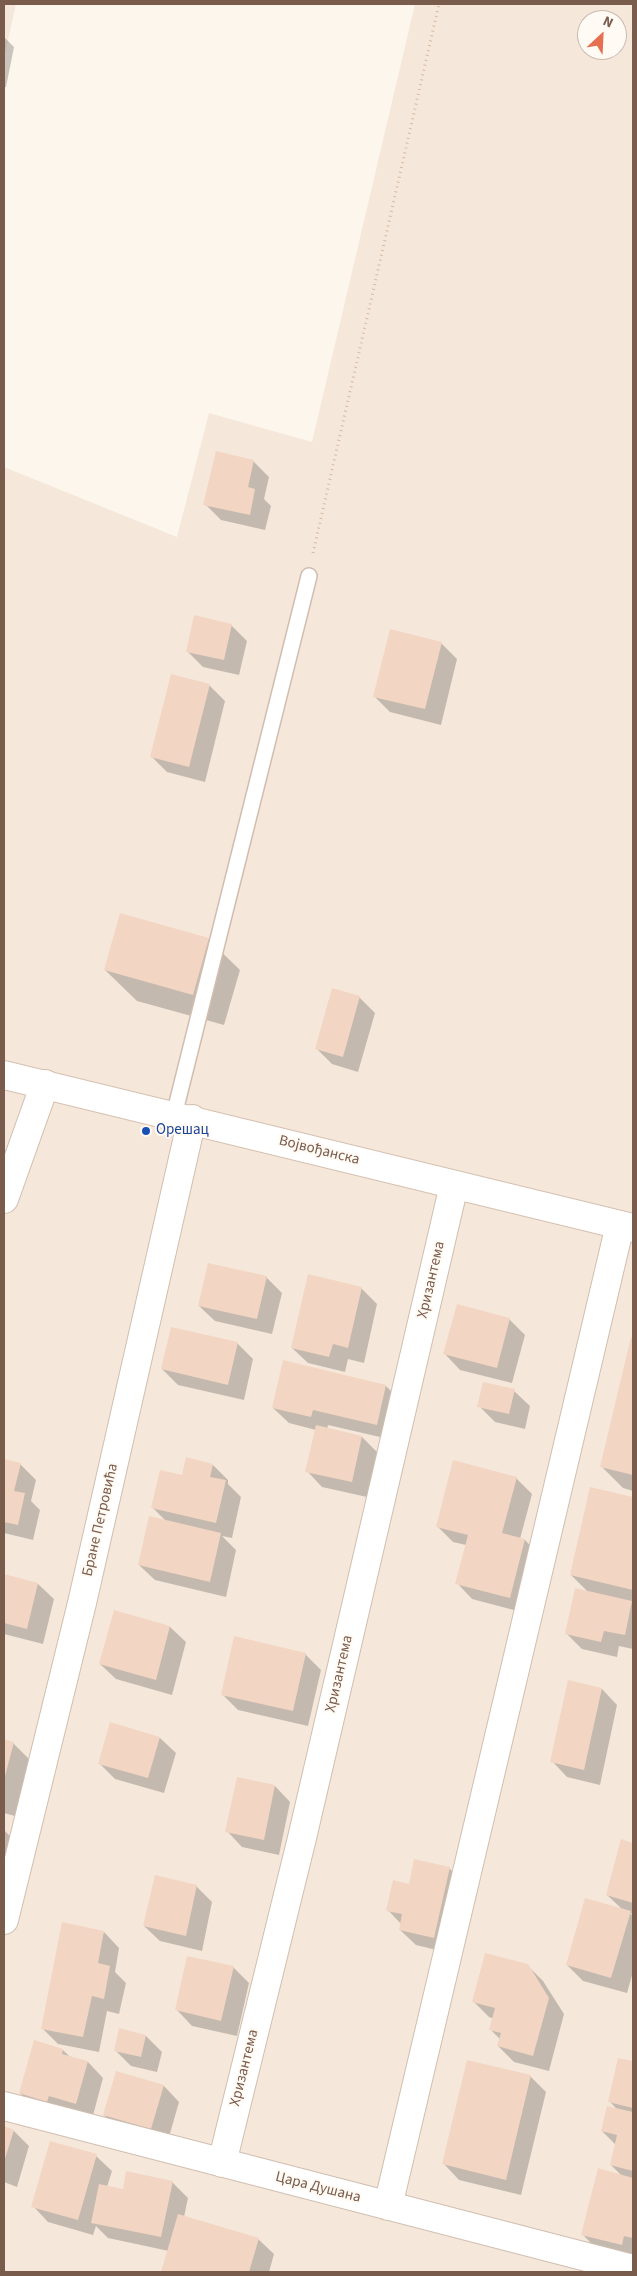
<!DOCTYPE html>
<html>
<head>
<meta charset="utf-8">
<style>
	body { margin:0 }
	#map { position:relative; width:637px; height:2276px; overflow:hidden; background:#fdf6ec; font-family:"Source Sans 3",sans-serif }
	canvas { display:block }
	.frame { position:absolute; inset:0; border:5px solid #7a5c4d; pointer-events:none }
	.north { position:absolute; left:577px; top:10px; width:50px; height:50px; box-sizing:border-box; background:#fffaf3; border:1px solid #cabbb1; border-radius:50%; rotate:25deg; font-size:14px; font-weight:700; line-height:20px; text-align:center; color:#7a5c4d }
	.north::after { content:''; display:block; margin:auto; width:18px; height:22px; background:#e76f51; clip-path:polygon(50% 0,100% 100%,50% 72%,0 100%) }
</style>
</head>
<body>
<div id="map">
<canvas width="637" height="2276"></canvas>
<div class="frame"></div>
<div class="north">N</div>
</div>
<script>
const context = document.querySelector('canvas').getContext('2d');
context.lineJoin = 'round';
function fillPath(path, color) { context.fillStyle = color; context.fill(path, 'evenodd'); }
const toPath = rows => new Path2D(rows.map(r => 'M' + r).join(''));
function trace(path, color, width, dash) { context.strokeStyle = color; context.lineWidth = width; context.lineCap = dash ? 'butt' : 'round'; context.setLineDash(dash || []); context.stroke(path); }
function label(font, color, halo, rows, align = 'center') {
  context.font = font + ' "Source Sans 3",sans-serif'; context.lineWidth = 4; context.setLineDash([]); context.textBaseline = 'middle'; context.strokeStyle = halo; context.fillStyle = color; for (const [text, x, y, turn = 0] of rows) {
    context.save(); context.translate(x, y); context.rotate((+turn || 0) * Math.PI / 180); context.textAlign = isNaN(turn) ? turn : align; if (halo) context.strokeText(text, 0, 0); context.fillText(text, 0, 0); context.restore();
  }
}
fillPath(toPath([
	[4,4,16,4,4,58],
	[415,4,633,4,633,2272,4,2272,4,467,177,537,209,413,312,442],
	[587,20,617,20,617,50,587,50]
]), '#f5e8da');
fillPath(toPath([
	[4,37,14,47,6,87,4,87],
	[253,461,269,477,264,499,271,506,265,530,221,520,205,504],
	[231,625,247,641,239,675,203,667,187,651],
	[441,643,457,659,441,725,390,712,375,697],
	[209,685,225,701,205,782,167,772,152,757],
	[208,939,240,970,224,1025,137,1001,105,970],
	[359,997,375,1013,358,1072,332,1064,316,1048],
	[266,1277,282,1293,272,1334,215,1321,199,1306],
	[361,1288,377,1304,364,1363,348,1359,345,1372,308,1363,292,1348],
	[509,1319,525,1335,512,1383,460,1370,445,1354],
	[632,1339,633,1339,633,1491,623,1488,601,1466],
	[237,1343,253,1359,244,1400,178,1385,162,1369],
	[386,1386,401,1401,393,1440,328,1425,327,1429,362,1437,378,1453,367,1497,322,1487,307,1471,316,1430,289,1423,273,1408],
	[514,1391,530,1406,525,1429,495,1422,479,1406],
	[4,1460,20,1464,36,1480,31,1501,40,1510,33,1540,4,1533],
	[213,1465,228,1480,228,1484,241,1497,232,1538,222,1536,236,1550,226,1597,155,1580,139,1565,167,1522,153,1508],
	[516,1478,532,1494,520,1539,525,1540,540,1556,525,1613,472,1599,457,1583,466,1545,453,1542,437,1526],
	[591,1488,633,1498,633,1649,619,1646,617,1657,582,1649,567,1634,589,1593,571,1575],
	[4,1575,38,1584,54,1599,43,1644,4,1634],
	[170,1627,186,1642,172,1695,116,1679,100,1664],
	[305,1654,321,1670,308,1726,238,1710,222,1694],
	[602,1689,617,1705,600,1785,567,1777,552,1761],
	[160,1738,176,1753,164,1793,115,1779,99,1763],
	[4,1741,13,1743,29,1759,15,1816,4,1813],
	[275,1786,290,1802,279,1855,242,1847,227,1831],
	[4,1830,17,1843,4,1887],
	[622,1841,633,1844,633,1914,630,1913,633,1916,633,1972,627,1993,583,1981,567,1965,623,1910,607,1895],
	[449,1868,465,1884,449,1953,416,1945,400,1930,401,1924,388,1910,410,1885],
	[196,1886,212,1902,202,1951,160,1941,144,1926],
	[104,1932,119,1948,115,1972,126,1983,119,2014,107,2011,99,2052,58,2044,42,2028],
	[527,1965,543,1981,564,2014,549,2071,514,2062,498,2046,500,2039,491,2030,494,2019,489,2017,473,2001],
	[233,1967,249,1983,237,2036,192,2026,177,2010],
	[120,2030,146,2036,162,2052,157,2072,131,2066,115,2050],
	[63,2050,71,2058,88,2062,103,2078,92,2119,36,2109,20,2093],
	[619,2059,633,2062,633,2259,598,2250,582,2234,622,2176,611,2165,616,2145,602,2131,618,2110,609,2101],
	[530,2076,546,2092,521,2195,459,2180,444,2164],
	[164,2086,179,2102,167,2144,120,2131,104,2115],
	[4,2128,14,2131,29,2146,17,2187,4,2182],
	[96,2156,112,2171,107,2187,124,2190,172,2182,188,2198,184,2217,258,2239,274,2254,269,2272,163,2272,169,2251,108,2238,96,2226,93,2235,48,2222,33,2206]
]), '#0003');
fillPath(toPath([
	[216,451,254,460,248,487,255,489,250,515,203,505],
	[194,615,232,624,224,660,186,652],
	[390,629,442,642,425,709,373,697],
	[171,674,210,684,189,767,150,757],
	[120,913,209,938,193,995,104,970],
	[332,988,360,996,343,1057,315,1049],
	[208,1263,267,1276,257,1319,198,1306],
	[308,1274,362,1287,348,1348,333,1344,329,1357,291,1348],
	[457,1304,510,1318,497,1368,443,1354],
	[171,1327,238,1342,228,1385,161,1369],
	[631,1337,633,1338,633,1475,600,1467],
	[283,1360,386,1385,377,1425,313,1410,311,1417,272,1408],
	[483,1382,515,1389,509,1414,477,1407],
	[316,1425,362,1436,352,1482,305,1472],
	[186,1457,213,1464,210,1477,226,1480,216,1523,151,1508,160,1470,182,1475],
	[4,1459,21,1463,14,1491,25,1493,18,1525,4,1522],
	[453,1460,517,1477,502,1533,525,1539,510,1598,455,1584,468,1535,436,1527],
	[590,1487,633,1497,633,1590,570,1575],
	[149,1516,221,1533,210,1582,138,1565],
	[4,1574,38,1583,27,1629,4,1623],
	[575,1588,632,1601,625,1635,604,1631,601,1642,565,1634],
	[114,1610,170,1626,156,1680,99,1664],
	[234,1636,306,1653,293,1711,221,1695],
	[568,1680,602,1688,584,1770,550,1762],
	[110,1722,160,1737,148,1778,98,1764],
	[4,1739,14,1742,4,1780],
	[237,1777,275,1785,264,1840,225,1832],
	[621,1839,633,1843,633,1903,606,1895],
	[414,1859,450,1867,434,1938,399,1930,402,1914,386,1911,393,1880,409,1884],
	[155,1875,197,1885,186,1936,143,1926],
	[585,1898,631,1911,611,1978,566,1965],
	[62,1922,104,1931,98,1963,110,1966,104,1999,92,1996,83,2037,41,2029],
	[485,1953,528,1964,549,1998,533,2056,497,2046,501,2033,489,2030,495,2008,472,2002],
	[187,1956,234,1966,221,2021,175,2010],
	[119,2028,146,2035,141,2057,114,2051],
	[34,2040,63,2049,62,2054,88,2061,76,2104,49,2096,47,2102,19,2093],
	[618,2058,633,2061,633,2108,608,2102],
	[467,2060,531,2075,506,2180,442,2164],
	[116,2071,164,2085,151,2129,103,2115],
	[607,2106,633,2112,633,2171,610,2165,617,2135,601,2131],
	[4,2126,14,2130,4,2162],
	[50,2141,97,2154,78,2220,31,2207],
	[598,2168,633,2178,633,2238,624,2236,622,2245,581,2235],
	[126,2171,173,2181,161,2237,91,2223,99,2184,123,2189],
	[178,2214,259,2238,249,2272,161,2272]
]), '#f3d5c3');
const service = toPath([
	[174,1115,309,576]
]);
const minor = toPath([
	[4,1920,82,1603,192,1119],
	[4,2106,633,2269],
	[222,2163,302,1838,454,1185],
	[388,2206,620,1225]
]);
const tertiary = toPath([
	[4,1199,45,1084]
]);
const secondary = toPath([
	[4,1075,633,1228]
]);
trace(service, '#d1beb0', 18);
trace(minor, '#d1beb0', 30);
trace(tertiary, '#d1beb0', 30);
trace(secondary, '#d6c0b0', 30);
trace(toPath([
	[313,553,439,4]
]), '#d9b8a5', 3, [1, 4]);
trace(service, '#fff', 15);
trace(minor, '#fff', 28);
trace(tertiary, '#fff', 28);
trace(secondary, '#fff', 28);
for (const [x, y, r, color] of [
	[146,1131,5,"#1a4fb4"]
]) { const dot = new Path2D(); dot.arc(x, y, r, 0, 2 * Math.PI); context.fillStyle = color; context.fill(dot); trace(dot, '#fffaf3', 2); }
label('15px', '#164399', '#fffaf3', [
	["Орешац",156,1131]
], 'left');
label('15px', '#7a5c4d', '#fffaf3', [
	["Војвођанска",319,1151,14],
	["Хризантема",432,1280,-77],
	["Бране Петровића",101,1520,-77],
	["Хризантема",340,1674,-77],
	["Хризантема",245,2068,-76],
	["Цара Душана",318,2188,14]
]);
</script>
</body>
</html>
